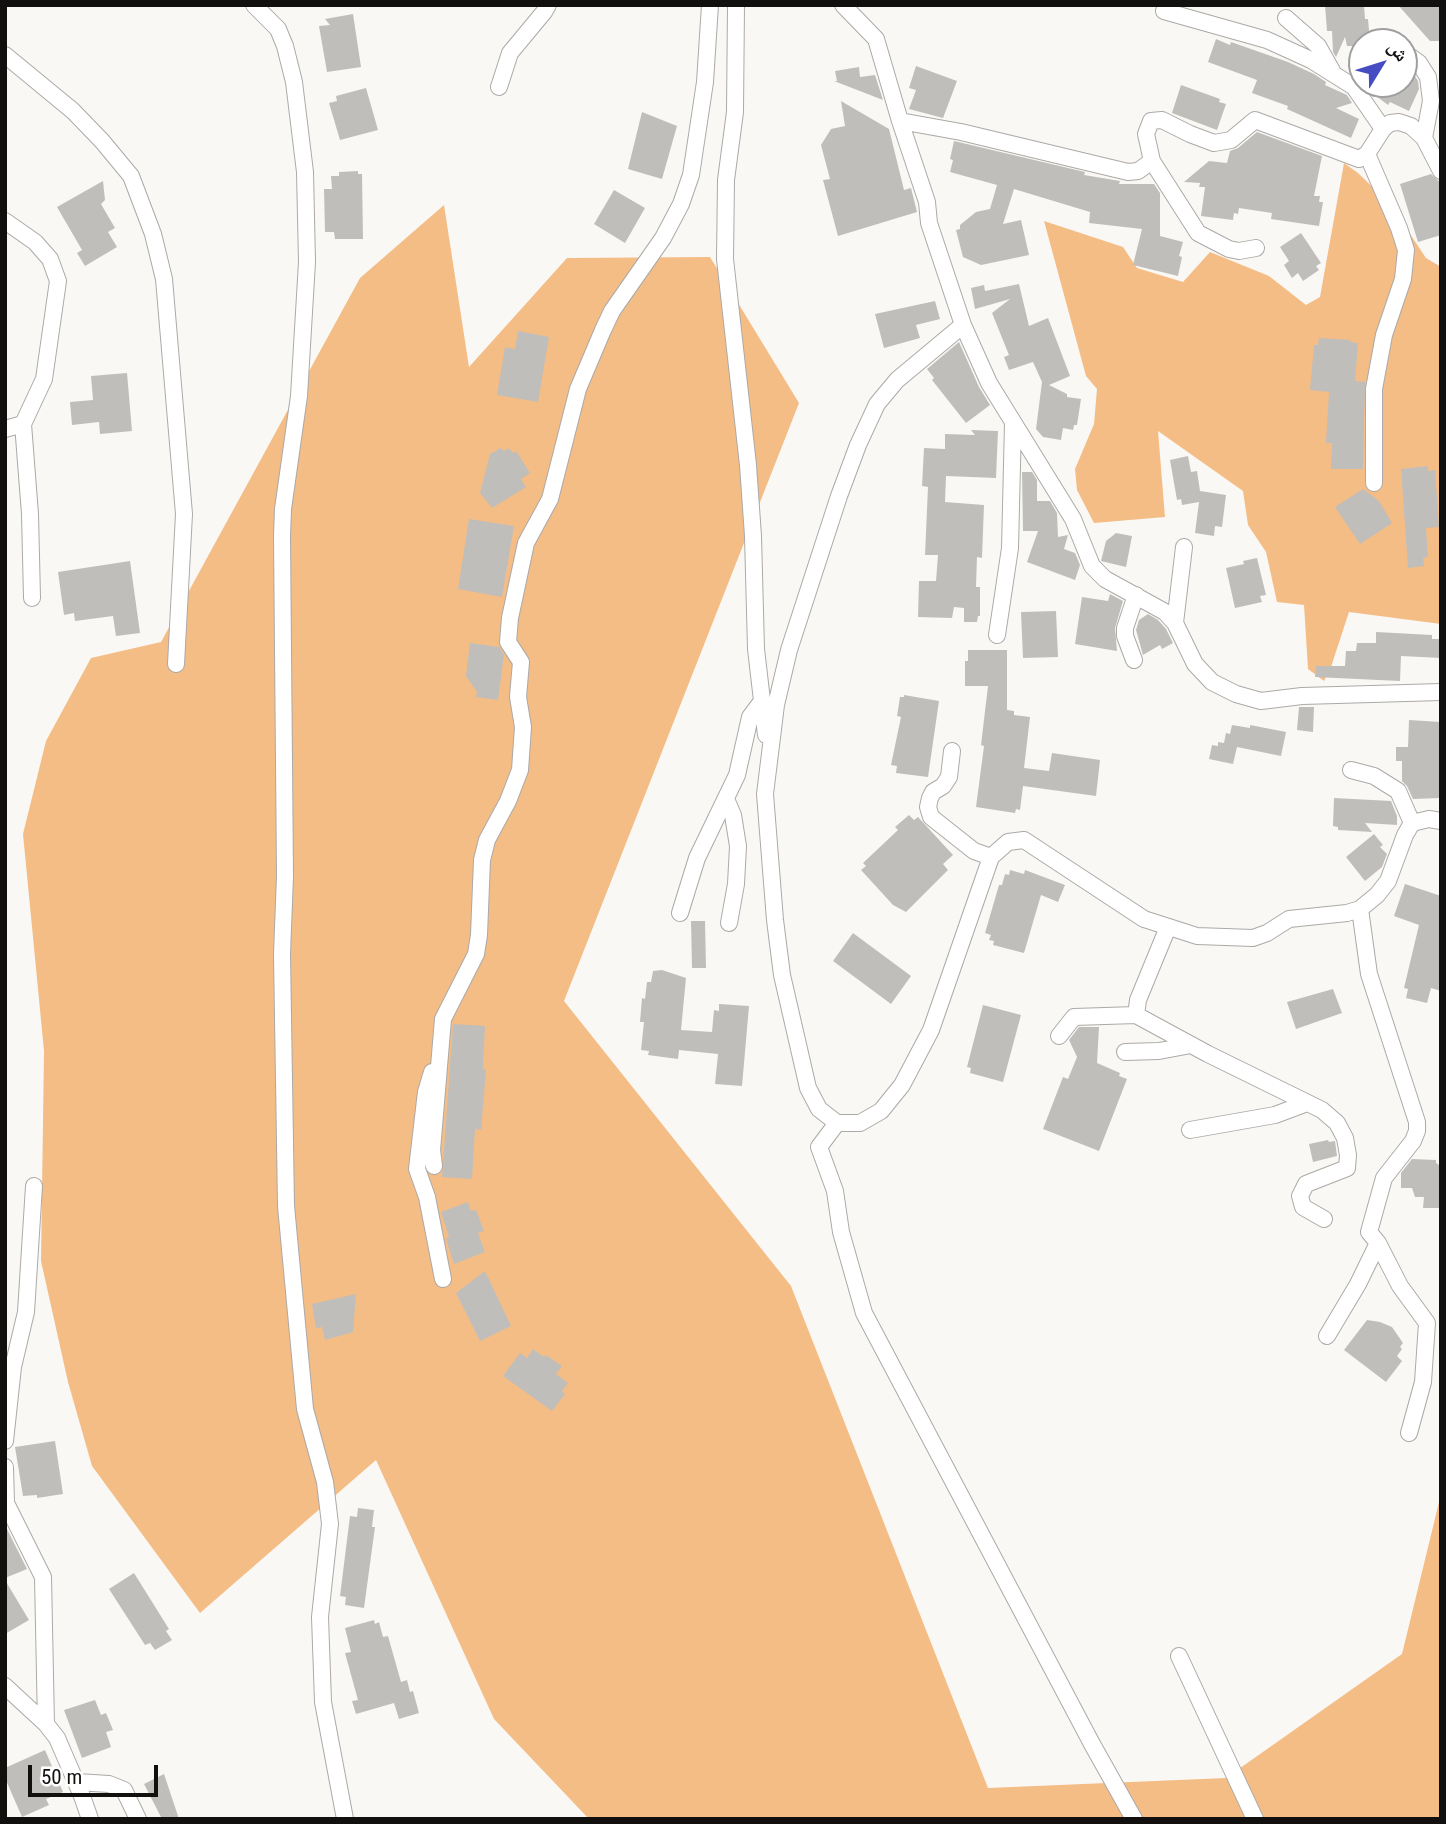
<!DOCTYPE html>
<html>
<head>
<meta charset="utf-8">
<style>
	body { margin:0 }
	#map { position:relative; width:1446px; height:1824px; overflow:hidden; background:#faf8f5; font-family:"Roboto Condensed","Noto Naskh Arabic",sans-serif }
	canvas { display:block }
	.frame { position:absolute; inset:0; border:7px solid #11100f; pointer-events:none }
	.north { position:absolute; left:1348px; top:28px; width:70px; height:70px; box-sizing:border-box; background:#fff; border:2px solid #a09f9f; border-radius:50%; rotate:52deg; font-size:19px; font-weight:700; line-height:28px; text-align:center; color:#11100f }
	.north::after { content:''; display:block; margin:auto; width:24px; height:32px; background:#464cc2; clip-path:polygon(50% 0,100% 100%,50% 72%,0 100%) }
	.scale { position:absolute; left:28px; top:1765px; width:130px; height:32px; box-sizing:border-box; border:4px solid #11100f; border-top:0; padding-left:9px; font-size:21px; line-height:24px; white-space:nowrap; color:#11100f; -webkit-text-stroke:5px #fff; paint-order:stroke }
</style>
</head>
<body>
<div id="map">
<canvas width="1446" height="1824"></canvas>
<div class="frame"></div>
<div class="north">ش</div>
<div class="scale">50 m</div>
</div>
<script>
const context = document.querySelector('canvas').getContext('2d');
context.lineJoin = 'round';
function fillPath(path, color) { context.fillStyle = color; context.fill(path, 'evenodd'); }
const toPath = rows => new Path2D(rows.map(r => 'M' + r).join(''));
function trace(path, color, width, dash) { context.strokeStyle = color; context.lineWidth = width; context.lineCap = dash ? 'butt' : 'round'; context.setLineDash(dash || []); context.stroke(path); }
fillPath(toPath([
	[1344,163,1358,173,1390,204,1426,258,1441,267,1441,624,1349,612,1331,667,1324,681,1308,669,1304,605,1277,602,1266,552,1248,525,1243,491,1158,431,1165,517,1094,523,1077,490,1075,469,1094,424,1097,389,1086,376,1044,221,1123,247,1137,268,1183,282,1210,252,1269,276,1306,305,1320,297],
	[444,205,469,367,567,258,710,257,799,403,564,1001,791,1286,988,1788,1226,1778,1402,1654,1441,1494,1441,1819,589,1819,494,1719,376,1460,200,1613,92,1466,68,1382,41,1261,44,1051,23,834,46,741,91,658,161,642,360,278]
]), '#f4bd86');
fillPath(toPath([
	[1325,5,1364,5,1365,19,1368,19,1370,42,1362,42,1362,46,1347,46,1345,37,1336,57,1333,52,1332,31,1327,31],
	[1398,5,1441,5,1441,41,1430,41],
	[353,14,361,67,327,72,319,26,330,25,325,19],
	[1216,39,1230,45,1231,42,1288,62,1314,74,1326,82,1325,85,1347,95,1352,103,1336,108,1359,119,1351,138,1287,109,1288,106,1252,93,1257,80,1208,62],
	[1404,65,1411,70,1418,81,1419,89,1409,111,1390,102,1388,105,1376,96,1373,97,1365,84,1404,84],
	[916,66,957,81,943,118,909,109,916,90,909,88],
	[859,67,860,77,875,75,883,100,834,81,837,81,835,71],
	[1181,85,1220,99,1219,102,1226,104,1217,130,1172,113],
	[366,88,378,130,340,140,329,103,337,101,336,96],
	[841,101,889,129,904,190,911,188,917,212,838,236,823,180,830,179,821,145,831,129,845,126],
	[642,112,677,126,662,179,628,169],
	[1257,132,1322,156,1314,196,1320,196,1319,202,1323,202,1319,226,1271,219,1272,213,1239,208,1238,214,1234,213,1233,220,1201,216,1205,187,1199,187,1200,183,1184,182,1209,161,1227,163,1230,151,1238,148],
	[954,141,1085,172,1084,175,1120,181,1119,184,1154,184,1160,193,1160,236,1183,242,1179,256,1182,257,1178,276,1133,265,1142,229,1089,223,1090,212,1014,189,1003,224,1021,220,1029,255,981,265,963,257,956,230,960,229,960,225,976,212,990,209,997,185,950,172,953,160,950,159],
	[358,171,358,174,362,174,363,239,335,239,334,232,325,232,324,189,332,189,331,176,339,176,339,172],
	[1431,174,1441,183,1441,235,1418,242,1400,184],
	[103,181,105,200,101,204,115,228,108,232,117,247,85,266,77,253,82,250,57,207],
	[614,190,645,208,625,243,594,224],
	[1301,233,1321,263,1316,266,1319,270,1303,281,1298,273,1292,278,1284,265,1289,261,1280,247],
	[1019,284,1029,326,1048,318,1070,376,1049,385,1067,394,1067,397,1081,399,1077,425,1074,425,1073,430,1063,428,1061,440,1043,437,1036,429,1042,382,1033,362,1009,370,1004,357,1009,355,992,313,1010,299,975,309,971,288,984,285,985,291],
	[935,301,940,319,916,325,920,338,884,348,875,314],
	[518,331,549,337,538,402,497,395,505,347,515,349],
	[1319,338,1351,340,1350,342,1358,343,1355,381,1365,382,1363,469,1331,469,1332,443,1326,443,1329,392,1310,390,1314,345,1318,345],
	[959,342,979,387,990,405,966,423,932,380,934,378,927,369],
	[127,373,132,431,100,434,99,422,72,425,70,402,93,400,91,376],
	[971,430,998,431,996,478,946,476,945,502,984,505,982,558,977,557,976,587,980,587,980,616,978,616,977,622,964,622,964,608,954,607,952,618,918,617,919,581,936,581,938,555,925,555,928,487,922,486,924,448,945,449,945,434,975,435],
	[501,448,504,451,509,448,513,453,516,451,530,473,521,479,526,487,492,508,480,493,490,454],
	[1188,456,1191,472,1197,471,1200,491,1226,495,1222,527,1215,526,1214,536,1195,533,1199,502,1182,505,1181,499,1177,500,1170,460],
	[1428,466,1428,471,1435,470,1439,527,1426,528,1428,557,1423,558,1424,566,1408,568,1401,469],
	[1022,472,1032,472,1037,480,1037,501,1050,501,1057,513,1058,537,1068,535,1064,549,1075,553,1080,565,1075,580,1027,562,1038,531,1023,531],
	[1363,489,1379,501,1392,523,1360,544,1335,507],
	[469,519,514,526,502,597,458,589],
	[1116,533,1132,536,1126,567,1101,561,1106,541],
	[1257,558,1266,595,1260,596,1262,602,1235,608,1226,568,1244,564,1243,561],
	[130,561,140,633,116,636,113,616,75,621,74,613,64,615,58,572],
	[1110,594,1123,601,1115,628,1117,651,1075,644,1082,597,1108,601],
	[1056,611,1058,657,1023,658,1021,612],
	[1148,614,1158,620,1166,629,1173,643,1162,649,1160,645,1143,655,1136,630,1139,620],
	[1376,632,1432,635,1432,639,1441,639,1441,658,1401,656,1400,681,1315,677,1316,666,1345,666,1346,651,1356,651,1357,643,1376,643],
	[470,643,499,647,504,655,498,700,476,697,477,692,466,676],
	[968,650,1007,650,1007,710,1014,711,1014,715,1030,717,1024,768,1049,771,1052,753,1100,760,1096,796,1023,786,1020,810,1016,809,1015,813,976,807,984,746,981,745,988,686,965,686,965,661,968,661],
	[904,695,939,701,928,777,896,773,897,766,891,765,901,717,897,716,900,697,904,697],
	[1299,707,1314,707,1313,732,1297,730],
	[1409,720,1441,722,1441,798,1413,799,1407,786,1402,781,1402,761,1396,761,1396,747,1408,747],
	[1232,725,1250,728,1250,725,1286,732,1281,756,1237,747,1233,764,1209,759,1212,745,1218,746,1218,742,1224,743,1226,733,1230,734],
	[1334,798,1391,801,1397,816,1397,825,1365,823,1372,832,1338,830,1338,827,1333,826],
	[909,815,914,820,918,817,953,855,943,864,948,870,906,912,893,905,861,870,866,866,863,863,898,830,895,827],
	[1374,834,1383,845,1380,847,1387,854,1382,867,1365,881,1346,857],
	[1010,870,1024,874,1025,870,1065,885,1058,902,1041,895,1024,953,993,945,994,941,989,940,991,935,985,933,999,885,1002,885,1005,874,1009,875],
	[1405,884,1441,896,1441,991,1431,988,1427,1003,1406,998,1408,989,1404,988,1419,925,1394,916],
	[691,921,705,921,706,968,692,968],
	[853,933,911,976,891,1004,833,961],
	[662,970,686,978,681,1030,712,1032,714,1010,719,1011,719,1004,749,1006,742,1086,715,1084,718,1054,679,1050,678,1059,648,1055,649,1051,641,1050,644,1022,640,1022,642,998,645,999,647,982,651,982,653,971],
	[1333,989,1342,1013,1296,1029,1287,1002],
	[983,1005,1021,1015,1003,1082,970,1073,971,1068,967,1067],
	[453,1024,485,1026,483,1069,486,1070,481,1130,475,1129,472,1179,442,1177],
	[1079,1027,1099,1027,1097,1063,1120,1073,1119,1076,1127,1079,1099,1151,1043,1129,1063,1077,1068,1079,1077,1057,1069,1040],
	[1328,1140,1329,1142,1335,1141,1337,1156,1313,1162,1309,1144],
	[1412,1159,1436,1160,1436,1163,1441,1166,1441,1208,1423,1208,1424,1197,1415,1197,1412,1188,1401,1188,1401,1173],
	[468,1202,471,1211,476,1210,484,1231,478,1233,485,1252,454,1264,446,1239,449,1237,441,1212],
	[485,1271,511,1326,480,1341,456,1293],
	[356,1294,353,1332,325,1340,322,1327,316,1328,312,1304],
	[1367,1320,1380,1322,1392,1327,1403,1343,1400,1347,1402,1349,1397,1356,1402,1361,1386,1382,1344,1350],
	[533,1349,544,1357,546,1355,562,1366,556,1374,568,1383,562,1391,565,1394,552,1411,503,1376,520,1353,527,1358],
	[55,1441,63,1494,37,1498,37,1495,23,1496,15,1447],
	[358,1508,374,1510,372,1527,375,1527,364,1608,345,1605,346,1597,340,1596,350,1516,357,1517],
	[5,1525,27,1569,5,1578],
	[134,1573,169,1629,166,1631,172,1640,155,1650,150,1643,145,1645,109,1589],
	[5,1580,29,1620,5,1634],
	[374,1620,375,1624,379,1622,383,1637,388,1636,401,1682,407,1680,410,1692,413,1691,419,1713,399,1719,394,1703,356,1714,352,1701,358,1700,345,1653,351,1652,345,1628],
	[95,1700,101,1715,106,1713,113,1730,106,1732,111,1747,82,1758,64,1710],
	[45,1750,63,1792,46,1799,49,1805,22,1817,5,1778,5,1768],
	[164,1774,179,1819,162,1819,144,1784]
]), '#c0bebb');
const minor = toPath([
	[254,5,278,29,285,46,294,82,305,172,307,262,299,396,283,509,282,536,285,876,282,954,286,1206,305,1409,325,1482,330,1524,320,1617,323,1702,345,1819],
	[736,5,735,112,726,180,725,259,748,465,753,536,756,649,766,735],
	[843,5,876,39,900,121,927,202,929,223,963,325,989,383,1073,519,1092,566,1105,579,1165,612,1175,623,1195,664,1212,682,1236,694,1261,701,1302,696,1441,692],
	[1164,11,1267,40,1311,60,1354,87,1383,129],
	[1286,18,1318,46,1332,71],
	[1404,52,1419,63,1428,77,1431,101,1424,138],
	[5,55,73,111,102,141,131,176,153,234,164,279,184,514,176,664],
	[499,87,510,53,544,12,548,5],
	[900,121,961,132,1128,172,1138,171,1152,161,1146,134,1151,121,1162,120,1190,134,1214,143,1231,140,1255,120,1359,159,1367,154,1383,129,1390,123,1399,122,1411,126,1424,138,1441,171],
	[1367,154,1399,228,1406,250,1403,279,1384,335,1374,389,1374,483],
	[1152,161,1198,233,1229,249,1239,251,1256,248],
	[5,221,35,242,50,259,58,281,44,379,23,424,5,429],
	[963,325,897,380,877,404,858,445,839,496,789,650,776,705,765,794,775,920,782,975,808,1088,819,1109,837,1123,860,1123,881,1111,902,1085,931,1030,991,857,1008,842,1024,840,1144,919,1197,936,1253,938,1267,933,1289,919,1347,913,1360,909,1377,895,1388,881,1405,835,1412,823,1429,819,1441,821],
	[23,424,30,514,32,598],
	[1175,623,1184,547],
	[997,635,1010,548,1013,423],
	[1134,660,1125,636,1125,628,1136,595],
	[952,751,949,777,943,786,933,792,930,798,928,807,931,817,974,851,991,857],
	[1351,770,1374,776,1398,791,1412,823],
	[726,799,733,815,738,846,736,884,729,923],
	[1360,909,1369,974,1417,1122,1417,1131,1413,1141,1384,1178,1369,1232,1378,1243,1400,1286,1427,1323,1423,1382,1409,1433],
	[680,913,697,858,737,775,750,717,762,701],
	[1168,927,1138,1000,1136,1015,1208,1054,1322,1110,1337,1123,1345,1138,1348,1155,1347,1168,1306,1184,1300,1196,1303,1207,1324,1219],
	[1059,1036,1074,1017,1136,1015],
	[1125,1052,1159,1051,1191,1045],
	[432,1072,426,1092,417,1169,427,1197,443,1279],
	[837,1123,819,1147,835,1191,841,1232,864,1313,1092,1744,1134,1819],
	[1190,1130,1275,1115,1307,1103],
	[434,1166,432,1150,443,1019,476,954,479,935,482,860,487,840,508,801,520,770,523,727,518,697,521,662,508,642,510,618,526,543,550,499,578,389,603,330,612,311,663,238,681,204,691,175,705,82,710,5],
	[1327,1336,1358,1284,1378,1243],
	[5,1441,13,1367,26,1312,34,1186],
	[5,1467,6,1503,43,1577,46,1724],
	[1179,1656,1255,1819],
	[5,1686,46,1724,57,1738,82,1796,90,1819],
	[77,1782,109,1784,124,1790,138,1819]
]);
trace(minor, '#aca9a7', 18);
trace(minor, '#fff', 16);
</script>
</body>
</html>
